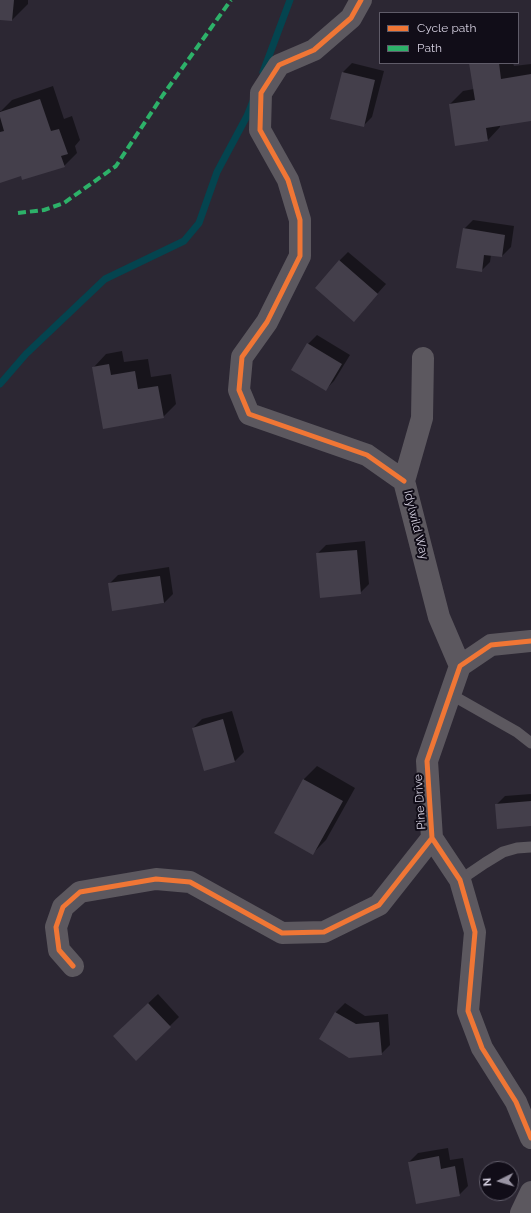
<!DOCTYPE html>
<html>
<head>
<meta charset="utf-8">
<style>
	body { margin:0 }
	#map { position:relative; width:531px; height:1213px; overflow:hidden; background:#2c2733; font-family:Raleway,sans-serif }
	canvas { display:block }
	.legend { position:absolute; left:379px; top:12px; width:140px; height:52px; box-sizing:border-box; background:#110d18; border:1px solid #5f5b68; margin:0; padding:5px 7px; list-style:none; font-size:12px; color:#d4cfdf }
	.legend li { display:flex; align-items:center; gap:8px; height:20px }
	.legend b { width:20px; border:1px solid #5f5b68 }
	.north { position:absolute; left:479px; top:1161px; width:40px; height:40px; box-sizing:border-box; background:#110d18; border:1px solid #5f5b68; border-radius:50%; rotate:265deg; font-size:11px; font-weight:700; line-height:16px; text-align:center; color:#d4cfdf }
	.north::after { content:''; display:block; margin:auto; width:14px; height:18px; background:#9994a3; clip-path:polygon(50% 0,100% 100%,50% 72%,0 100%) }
</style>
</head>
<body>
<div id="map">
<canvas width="531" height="1213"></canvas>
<ul class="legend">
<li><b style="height:5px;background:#f07635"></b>Cycle path</li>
<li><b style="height:5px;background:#2db169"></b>Path</li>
</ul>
<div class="north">N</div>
</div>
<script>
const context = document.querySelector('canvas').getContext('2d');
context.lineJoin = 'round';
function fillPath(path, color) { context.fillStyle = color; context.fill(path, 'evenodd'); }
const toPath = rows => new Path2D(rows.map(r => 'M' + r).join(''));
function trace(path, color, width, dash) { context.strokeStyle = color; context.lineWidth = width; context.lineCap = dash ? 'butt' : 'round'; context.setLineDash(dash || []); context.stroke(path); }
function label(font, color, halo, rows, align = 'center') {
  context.font = font + ' Raleway,sans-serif'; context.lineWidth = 4; context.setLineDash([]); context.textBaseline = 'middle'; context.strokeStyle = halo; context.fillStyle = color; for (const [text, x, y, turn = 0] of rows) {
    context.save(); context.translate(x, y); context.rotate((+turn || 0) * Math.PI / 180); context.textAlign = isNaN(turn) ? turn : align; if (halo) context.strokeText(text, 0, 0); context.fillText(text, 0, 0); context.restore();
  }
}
fillPath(toPath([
	[0,0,28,0,28,4,12,20,0,19],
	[352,63,384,71,372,117,363,126,343,72],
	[470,63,513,63,514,66,531,64,531,120,500,125,500,127,488,140,450,104,463,91,474,89],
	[53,86,64,119,72,116,80,140,75,146,77,153,64,166,0,180,0,111,1,111,12,100],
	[473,220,514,226,511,247,502,256,491,255,490,262,481,271,464,229],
	[348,252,386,284,354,320,339,261],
	[317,335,350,355,334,381,325,390,292,370,308,344],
	[122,351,124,362,148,359,151,377,171,374,176,404,163,417,94,367,106,354],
	[365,541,369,584,360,593,317,554,326,545],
	[169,567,173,594,164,603,113,610,109,584,118,575],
	[232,711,244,752,235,761,193,728,202,719],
	[317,766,355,788,326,840,313,853,275,832,304,779],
	[531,794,531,825,496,805,505,796],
	[158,994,179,1017,136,1059,123,1027],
	[345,1003,365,1016,388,1014,390,1045,381,1054,320,1039,336,1012],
	[448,1148,450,1160,463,1158,468,1186,459,1195,409,1162,418,1153]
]), '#0007');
trace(toPath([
	[263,72,290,0],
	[0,384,26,354,105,279,184,241,199,223,217,172,247,116,253,101]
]), '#04444f', 7);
fillPath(toPath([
	[0,0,14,0,12,21,0,20],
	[469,63,499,63,501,79,531,74,531,121,486,128,488,141,455,146,449,104,475,100],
	[342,72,375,80,364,127,330,119],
	[40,99,51,131,59,129,68,154,61,156,65,167,22,180,21,176,0,183,0,132,4,131,0,117,0,112],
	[463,228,505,235,502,257,484,255,482,272,456,268],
	[339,260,378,294,354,322,315,288],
	[307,343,342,364,326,391,291,370],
	[109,364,111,375,135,371,138,389,158,386,164,418,103,429,92,367],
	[357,550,361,594,320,598,316,553],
	[160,576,164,603,112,611,108,583],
	[223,719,235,762,204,771,192,728],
	[303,779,343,801,313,855,274,833],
	[531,801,531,826,497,829,495,804],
	[148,1003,171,1027,136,1061,113,1036],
	[335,1012,356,1024,379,1022,382,1055,349,1058,319,1039],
	[439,1156,441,1169,455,1166,460,1196,416,1204,408,1162]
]), '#443f4b');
trace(toPath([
	[450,694,517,732,531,743],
	[460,880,485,863,503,852,517,848,531,847]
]), '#5c585f', 11);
trace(toPath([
	[361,0,351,18,314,50,279,65,261,93,260,130,288,180,300,220,300,256,267,322,242,357,239,390,249,414,367,455,404,481],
	[423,358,422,418,404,481,439,617,460,666],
	[531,641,491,645,460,666,427,761,432,838,460,880,475,932,468,1011,482,1048,516,1102,531,1138],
	[73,966,59,950,56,927,63,907,80,892,156,879,190,882,282,933,324,932,379,905,432,838],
	[521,1213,531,1192]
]), '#5c585f', 22);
trace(toPath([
	[18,213,44,210,64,203,116,166,163,95,231,0]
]), '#2db169', 4, [8, 4]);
trace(toPath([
	[361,0,351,18,314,50,279,65,261,93,260,130,288,180,300,220,300,256,267,322,242,357,239,390,249,414,367,455,404,481],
	[531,641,491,645,460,666,427,761,432,838,460,880,475,932,468,1011,482,1048,516,1102,531,1138],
	[73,966,59,950,56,927,63,907,80,892,156,879,190,882,282,933,324,932,379,905,432,838]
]), '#f07635', 5);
label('12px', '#d4cfdf', '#110d18', [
	["Idylwild Way",416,525,76],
	["Pine Drive",420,802,-94]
]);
</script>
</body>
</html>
